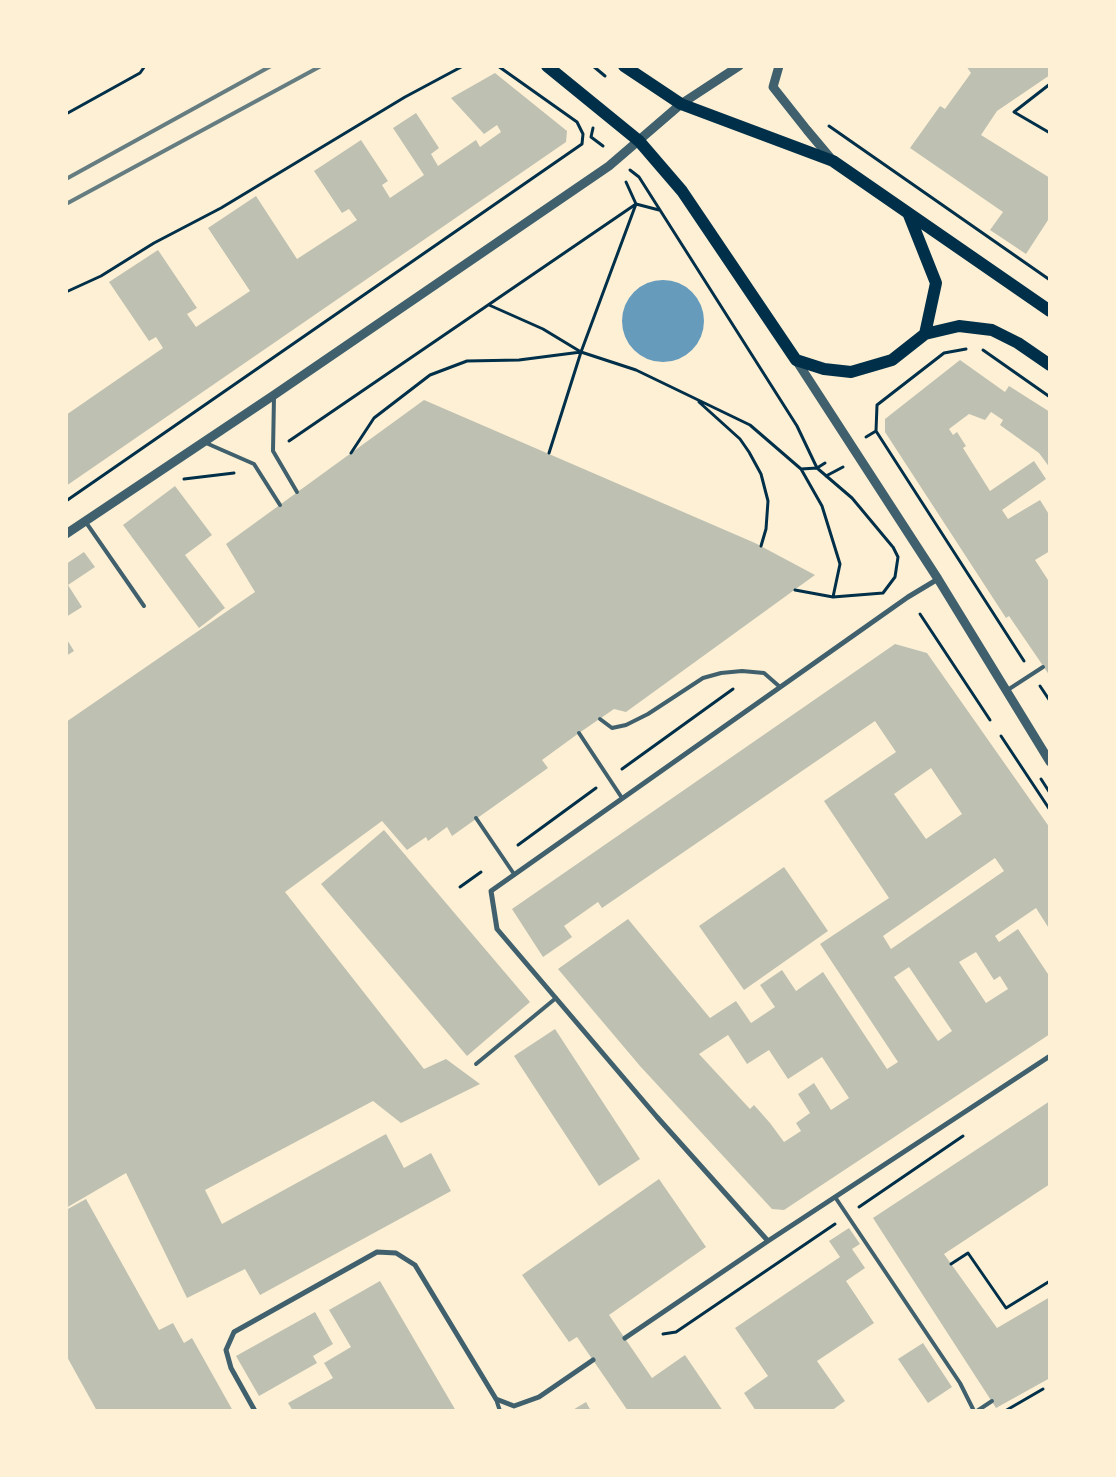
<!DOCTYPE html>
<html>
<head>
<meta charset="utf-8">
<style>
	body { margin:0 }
	#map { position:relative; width:1116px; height:1477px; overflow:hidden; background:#fdf0d5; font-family:Raleway,sans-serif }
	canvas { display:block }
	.frame { position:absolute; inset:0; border:68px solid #fdf0d5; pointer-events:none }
</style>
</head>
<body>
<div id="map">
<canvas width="1116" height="1477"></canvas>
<div class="frame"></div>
</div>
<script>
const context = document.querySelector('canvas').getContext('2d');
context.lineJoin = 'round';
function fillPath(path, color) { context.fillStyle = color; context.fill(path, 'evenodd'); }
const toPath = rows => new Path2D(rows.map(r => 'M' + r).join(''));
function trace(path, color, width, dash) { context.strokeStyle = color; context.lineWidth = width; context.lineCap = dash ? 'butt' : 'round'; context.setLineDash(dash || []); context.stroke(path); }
fillPath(toPath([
	'622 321a41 41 0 1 1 82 0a41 41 0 1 1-82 0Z'
]), '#669bbc');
fillPath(toPath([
	[966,66,1050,66,1050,75,997,111,981,135,1050,178,1050,217,1026,254,990,230,1003,212,910,148,940,106,945,109,971,73],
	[495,73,567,131,566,142,66,486,66,415,163,348,156,337,149,341,109,282,158,250,197,308,187,314,196,327,250,291,208,228,256,196,297,259,357,220,349,209,342,213,314,171,361,140,388,181,382,185,390,198,424,175,393,128,416,113,439,148,431,154,438,166,476,140,480,147,501,132,497,125,484,134,451,98],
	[960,360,1005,392,1009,386,1050,412,1050,468,1039,453,1000,425,1003,420,991,412,985,420,969,414,949,429,953,435,957,432,966,446,963,448,990,491,1034,461,1046,479,1002,510,1008,519,1040,500,1050,516,1050,551,1035,560,1050,583,1050,676,1009,616,1006,618,885,432,885,419],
	[424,400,755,543,815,575,626,712,614,709,579,733,542,760,548,768,452,836,447,827,428,841,426,837,407,850,382,821,285,892,424,1069,446,1059,480,1084,401,1123,373,1101,205,1190,222,1224,386,1134,404,1168,431,1153,451,1191,260,1295,245,1269,187,1298,126,1173,66,1208,66,722,255,592,226,544],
	[175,486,212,535,185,555,225,608,199,628,123,525],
	[84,552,95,567,68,585,82,607,66,617,66,564],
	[66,638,74,651,66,656],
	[895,644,927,653,1050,828,1050,930,1036,908,995,936,999,942,1018,929,1050,977,1050,1034,784,1210,772,1209,640,1066,558,969,628,919,710,1018,736,1001,751,1023,775,1007,760,985,782,970,796,991,823,972,887,1069,898,1062,820,944,889,898,824,801,896,752,875,721,602,908,598,902,564,926,572,937,543,957,512,909],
	[931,768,962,814,926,839,894,794],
	[995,858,1004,871,891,949,883,936],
	[976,952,994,980,1000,976,1008,989,986,1003,959,962],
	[909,967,952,1031,938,1041,894,977],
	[728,1035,747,1064,769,1050,788,1079,822,1057,849,1098,831,1110,814,1083,798,1094,810,1113,796,1123,801,1131,784,1142,770,1123,754,1105,750,1109,699,1054],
	[384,830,530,1002,467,1056,321,884],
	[784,867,828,931,744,990,699,926],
	[555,1029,640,1159,599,1186,514,1056],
	[1050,1101,1050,1184,944,1254,997,1328,1050,1297,1050,1378,996,1408,873,1218],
	[659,1179,706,1247,609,1315,652,1378,685,1355,723,1411,628,1411,577,1337,569,1342,522,1275],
	[86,1199,159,1330,173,1323,184,1343,192,1338,233,1411,97,1411,66,1355,66,1210],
	[849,1228,860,1244,852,1249,865,1268,846,1281,874,1323,817,1361,845,1401,831,1411,756,1411,744,1393,768,1376,735,1328,840,1257,829,1241],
	[380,1281,456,1411,293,1411,288,1403,333,1378,324,1363,351,1347,329,1310],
	[315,1312,333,1344,313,1356,317,1363,259,1396,236,1356],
	[923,1343,952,1387,928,1403,898,1359],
	[586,1402,591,1411,571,1411]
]), '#bec0b2');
trace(toPath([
	[593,66,605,76],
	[1050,84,1014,112,1050,133],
	[66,114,140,73,145,66],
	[829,126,1050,280],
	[593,128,591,137,603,146],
	[630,170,639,177,797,426,817,468,852,498,892,546],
	[66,292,101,276,154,243,221,208,405,97,463,66],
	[489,305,543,329,581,352,636,370,750,425,801,469,822,506,840,564,833,597,883,593,895,577,898,557,893,547],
	[983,350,1050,397],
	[699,402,740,439,749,452,761,474,768,501,766,529,761,546],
	[876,431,1024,661],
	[866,437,876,431,877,405,944,353,966,349],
	[289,441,636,204,659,210],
	[351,453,374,418,430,375,467,361,519,360,581,352,636,204,626,182],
	[549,453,581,352],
	[801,469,817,468,825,463],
	[826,476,843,467],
	[184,479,234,473],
	[66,501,582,144,583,134,577,122,498,66],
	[795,590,833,597],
	[920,614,990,720],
	[1040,686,1050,701],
	[1001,736,1050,810],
	[622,769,733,689],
	[1041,779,1050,793],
	[518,845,596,788],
	[460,887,481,872],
	[859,1207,963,1136],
	[951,1264,968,1253,1006,1308,1050,1281],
	[663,1334,676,1332,835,1224],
	[1005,1411,1043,1389]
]), '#003049', 3);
trace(toPath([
	[274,396,273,451,297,492],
	[206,443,254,464,280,505],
	[85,521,144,606],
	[1006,691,1043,667],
	[600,719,612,728,626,725,648,714,703,678,721,673,742,671,764,673,780,687],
	[579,733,622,798],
	[476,818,514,874],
	[476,1064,556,998],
	[835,1197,960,1383,974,1411],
	[496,1399,500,1411],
	[977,1411,992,1401]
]), '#3f606c', 4);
trace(toPath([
	[768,1241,657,1117,497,929,491,891,908,597,938,579],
	[625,1338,768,1241,1050,1056],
	[255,1411,231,1368,226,1350,234,1332,377,1252,396,1253,415,1265,496,1399,514,1406,539,1397,593,1360]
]), '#3f606c', 5);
trace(toPath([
	[779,66,773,87,807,130,833,161],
	[796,360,938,579,1050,762],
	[66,534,274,395,609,166,681,104,739,66]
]), '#3f606c', 9);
trace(toPath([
	[547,66,639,141,682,191,796,360,824,369,851,372,892,360,925,334,959,326,992,330,1018,343,1050,365],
	[624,66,681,104,833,161,1050,311],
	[909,215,936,283,925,334]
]), '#003049', 12);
trace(toPath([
	[66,179,271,66],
	[66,204,321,66]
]), '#657d81', 4);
</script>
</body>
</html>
